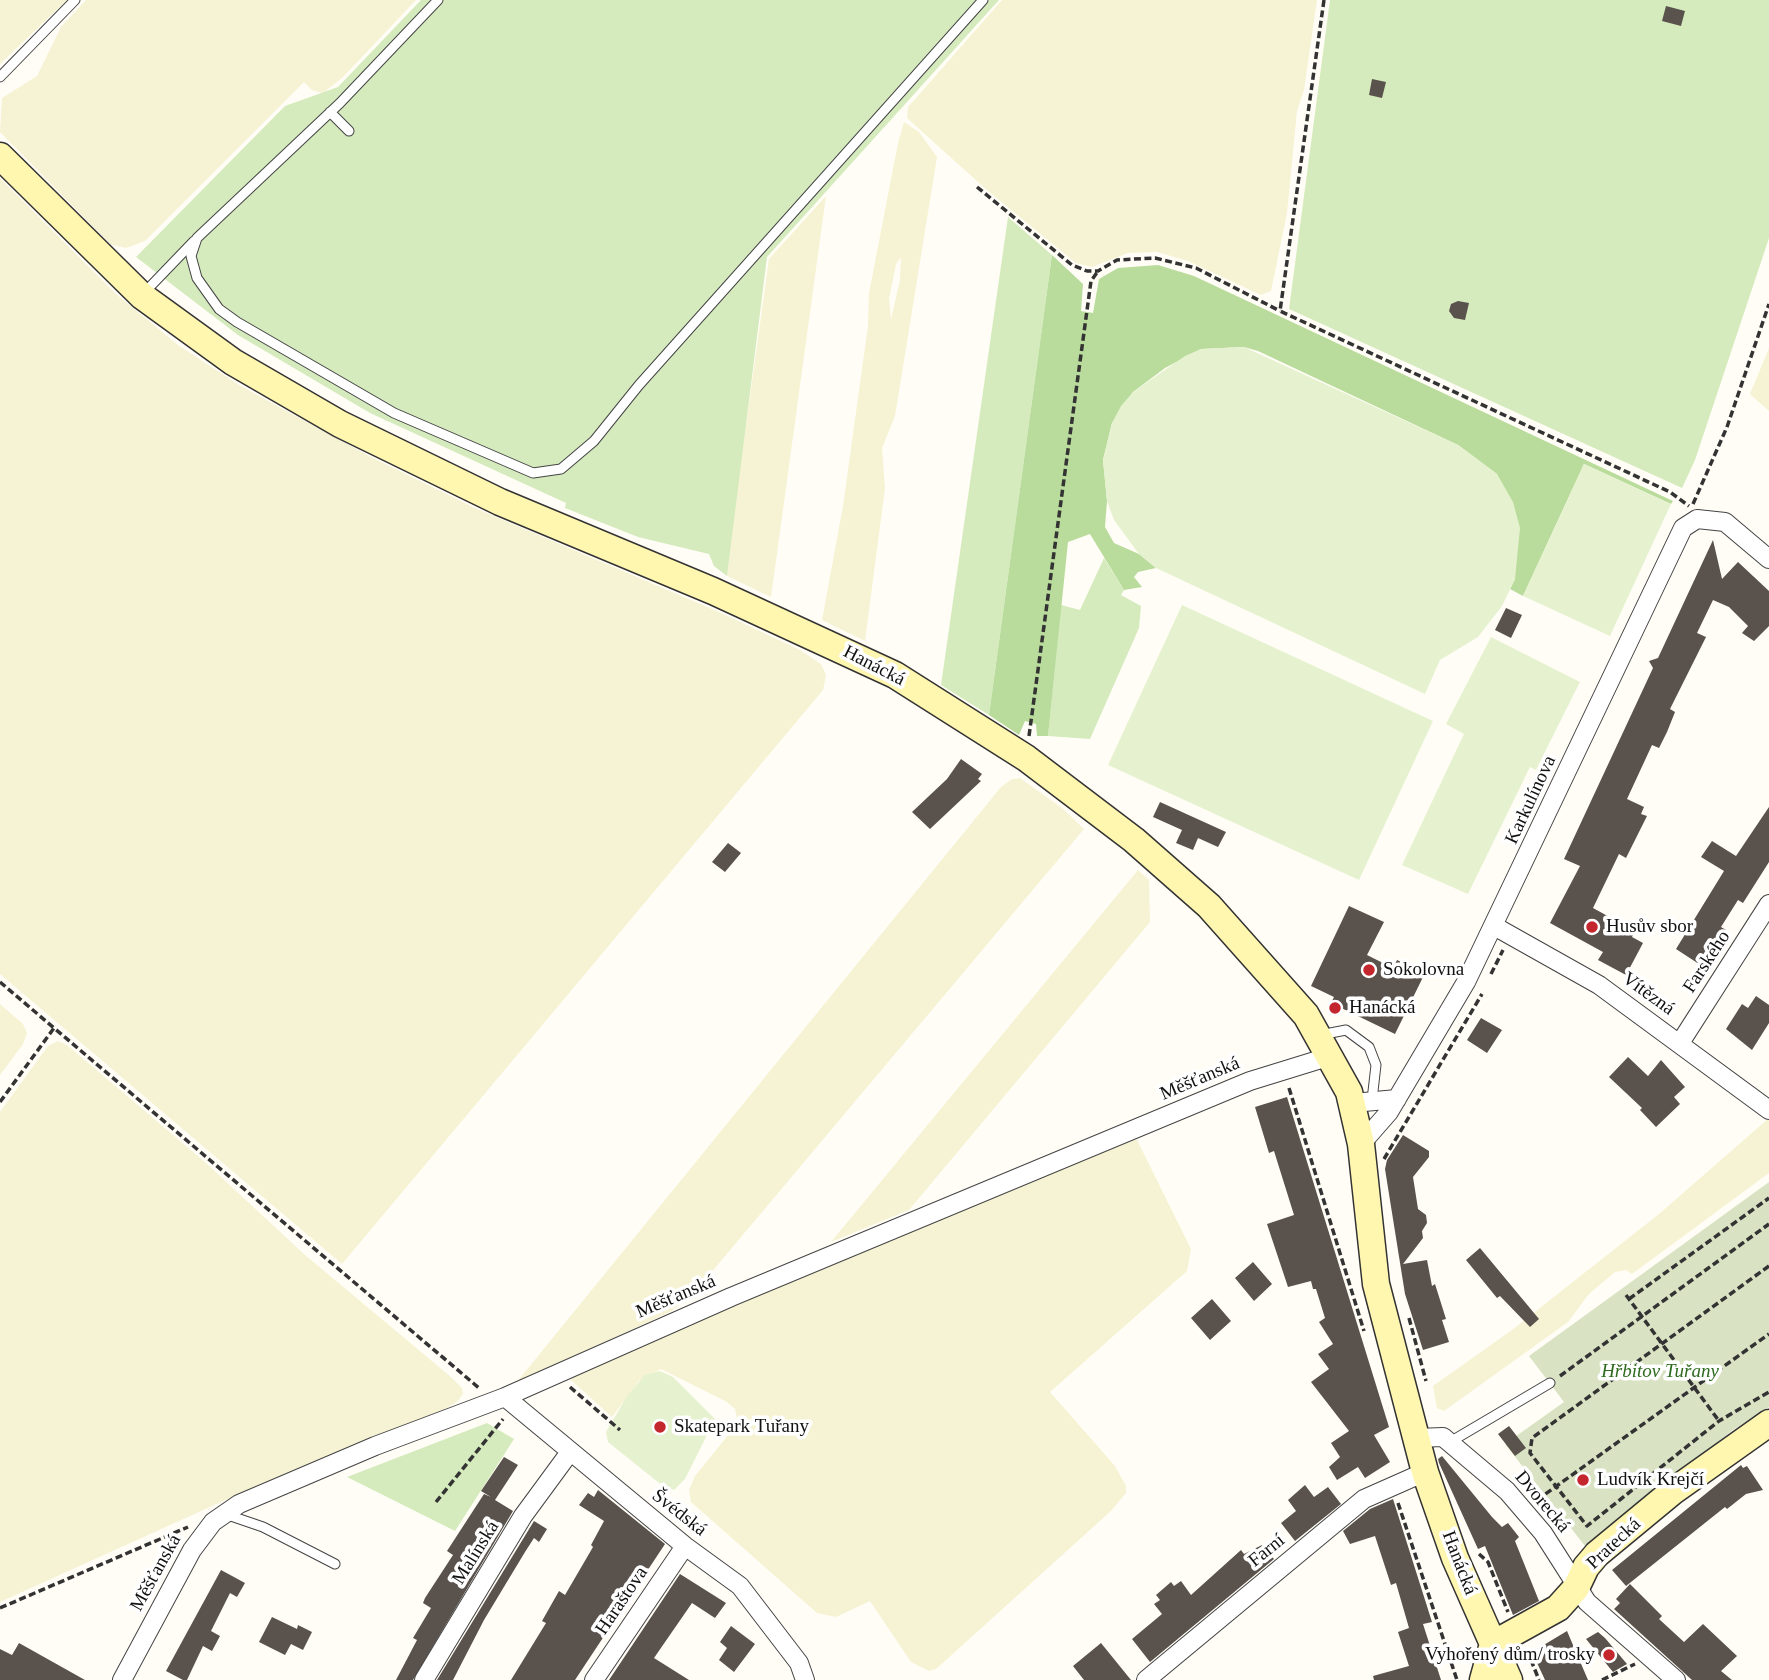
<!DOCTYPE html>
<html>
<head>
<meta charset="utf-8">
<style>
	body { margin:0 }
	canvas { display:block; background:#fffdf5 }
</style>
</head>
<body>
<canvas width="1769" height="1680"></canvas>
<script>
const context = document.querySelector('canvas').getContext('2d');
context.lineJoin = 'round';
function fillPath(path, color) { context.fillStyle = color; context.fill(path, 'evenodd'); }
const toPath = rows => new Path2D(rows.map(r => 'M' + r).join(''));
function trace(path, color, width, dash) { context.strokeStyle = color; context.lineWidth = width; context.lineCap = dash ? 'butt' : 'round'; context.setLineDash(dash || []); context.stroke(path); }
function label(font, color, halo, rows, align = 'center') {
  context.font = font + ' Georgia,serif'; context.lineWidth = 7; context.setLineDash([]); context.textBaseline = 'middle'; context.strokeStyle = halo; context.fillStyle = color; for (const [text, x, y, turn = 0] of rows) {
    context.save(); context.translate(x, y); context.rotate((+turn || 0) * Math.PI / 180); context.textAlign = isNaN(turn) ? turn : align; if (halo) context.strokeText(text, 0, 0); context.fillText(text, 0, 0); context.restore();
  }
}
fillPath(toPath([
	[0,0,67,0,0,64],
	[86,0,416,0,343,77,323,93,312,90,304,82,145,241,126,248,112,245,105,239,0,132,2,98,37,76,61,27],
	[1002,0,1317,0,1304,90,1297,111,1287,213,1271,291,1261,295,1188,261,1157,252,1128,253,1092,267,1076,263,988,191,907,118,908,107,917,97],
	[904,122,919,132,937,157,895,416,882,448,885,488,865,641,822,620,843,506,868,326,869,293,898,143],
	[901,257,900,280,891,319,889,299,896,264],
	[0,178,116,294,178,345,239,385,369,456,475,508,719,612,800,650,821,664,826,675,823,690,342,1264,0,974],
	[826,196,771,597,727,576,735,504,769,259],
	[1769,348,1769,411,1750,394],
	[1020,778,1062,808,1084,829,694,1293,670,1312,516,1383,1001,787,1012,779],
	[1138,870,1149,880,1150,922,909,1210,831,1242],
	[0,1004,23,1024,27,1033,23,1044,0,1075],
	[58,1041,67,1045,206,1163,305,1255,451,1377,462,1388,463,1394,457,1402,441,1411,263,1483,0,1602,0,1112,48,1046],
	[1769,1118,1769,1173,1632,1274,1626,1270,1615,1272,1589,1294,1568,1322,1444,1411,1437,1408,1433,1386,1512,1330,1659,1214],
	[1136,1138,1191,1249,1187,1271,1050,1392,1115,1466,1126,1486,1126,1493,1111,1511,936,1669,929,1671,911,1662,870,1601,836,1617,817,1613,691,1502,689,1490,695,1476,738,1423,735,1409,727,1402,661,1369,639,1381,612,1417,570,1379,606,1358]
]), '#f6f3d4');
fillPath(toPath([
	[421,0,999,0,767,257,727,576,714,566,709,554,638,537,565,508,566,503,370,413,238,335,136,257,285,106,338,87],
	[1330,0,1769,0,1769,238,1695,460,1682,488,1289,309],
	[1008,217,1052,255,989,715,941,685],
	[1104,558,1124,590,1121,595,1141,606,1139,628,1090,739,1048,736,1061,605,1080,610],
	[487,1423,514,1439,455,1531,347,1477]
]), '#d5ebbd');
fillPath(toPath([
	[1052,255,1083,284,1081,311,1093,313,1099,279,1118,268,1158,265,1194,276,1673,501,1671,504,1584,464,1523,596,1510,589,1515,579,1497,474,1458,445,1258,351,1244,347,1201,349,1165,368,1133,392,1112,423,1103,460,1107,501,1105,527,1114,543,1139,554,1156,568,1138,572,1134,577,1142,587,1124,590,1090,534,1068,542,1048,736,1037,736,1036,724,1025,721,1019,735,989,715]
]), '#b9dc9c');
fillPath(toPath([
	[1769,1182,1769,1407,1733,1430,1585,1546,1505,1444,1564,1402,1529,1356]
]), '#d9e3c4');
fillPath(toPath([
	[1244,347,1458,445,1497,474,1513,502,1520,528,1515,579,1502,606,1478,637,1440,660,1425,694,1156,568,1139,554,1114,520,1107,501,1103,460,1112,423,1121,406,1133,392,1185,356,1201,349],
	[1584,464,1671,504,1610,636,1523,596],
	[1182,605,1433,721,1359,880,1108,765],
	[1491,637,1580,682,1536,770,1530,767,1468,894,1402,865,1464,734,1446,724],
	[660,1371,673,1377,715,1419,685,1479,674,1490,659,1483,608,1442,606,1432,627,1396,645,1375]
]), '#e6f2cf');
fillPath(toPath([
	[1666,6,1685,11,1681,26,1662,21],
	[1372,79,1386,82,1382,98,1369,95],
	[1458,301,1469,303,1465,320,1454,318,1449,311,1451,304],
	[1713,540,1722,579,1738,562,1769,591,1769,626,1754,641,1742,633,1748,626,1729,607,1713,600,1697,633,1706,637,1670,709,1675,712,1667,732,1659,748,1652,745,1627,799,1644,807,1641,814,1647,816,1626,858,1619,854,1593,908,1635,931,1632,937,1643,943,1626,975,1598,960,1603,952,1550,923,1580,866,1564,859,1653,668,1649,661,1658,658],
	[1506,608,1522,615,1511,638,1495,630],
	[961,759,982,774,978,779,981,781,930,829,912,812,947,779],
	[1160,802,1226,832,1218,847,1198,838,1193,850,1176,843,1182,830,1153,817],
	[1769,807,1769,862,1743,903,1738,900,1721,927,1726,930,1702,966,1676,949,1724,871,1701,857,1712,841,1736,856],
	[728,843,741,853,725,872,712,862],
	[1349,906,1384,922,1367,955,1393,968,1397,960,1425,973,1395,1034,1331,1003,1334,997,1311,986],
	[1756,996,1769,1005,1769,1023,1752,1050,1726,1029,1742,1004,1748,1008],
	[1481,1018,1502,1030,1487,1053,1467,1040],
	[1628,1057,1648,1076,1661,1060,1685,1087,1674,1097,1680,1104,1656,1127,1640,1110,1642,1108,1609,1077],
	[1287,1097,1389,1427,1374,1435,1390,1462,1365,1478,1358,1467,1337,1480,1329,1467,1340,1457,1331,1443,1349,1431,1311,1382,1329,1369,1318,1354,1333,1344,1319,1322,1325,1318,1316,1289,1313,1289,1311,1281,1288,1287,1267,1224,1294,1215,1274,1151,1269,1153,1255,1107],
	[1403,1135,1429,1151,1429,1157,1413,1177,1418,1209,1426,1215,1427,1223,1422,1231,1423,1238,1403,1264,1427,1260,1432,1286,1435,1284,1446,1319,1442,1320,1449,1342,1423,1350,1405,1294,1385,1169,1387,1160],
	[1480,1248,1539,1319,1530,1327,1500,1296,1497,1298,1466,1260],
	[1253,1262,1272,1284,1254,1301,1235,1278],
	[1212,1299,1231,1321,1210,1340,1191,1318],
	[1509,1426,1526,1448,1515,1456,1498,1434],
	[1442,1456,1492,1517,1502,1527,1508,1523,1519,1537,1515,1541,1539,1601,1513,1615,1485,1546,1478,1549,1439,1463,1438,1459],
	[504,1457,518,1465,495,1500,513,1511,413,1680,396,1680,417,1640,413,1638,431,1608,423,1603,425,1598,453,1555,447,1551,484,1494,491,1497,481,1491],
	[1741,1465,1743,1468,1747,1466,1763,1490,1746,1494,1727,1509,1725,1507,1626,1586,1612,1570],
	[1305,1485,1314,1497,1328,1487,1341,1504,1295,1541,1281,1523,1296,1511,1288,1500],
	[598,1490,665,1544,575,1680,511,1680,546,1623,542,1621,559,1591,565,1595,593,1547,591,1545,604,1521,579,1505,588,1493,594,1497],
	[1393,1499,1432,1622,1423,1624,1441,1680,1374,1680,1373,1676,1409,1666,1398,1632,1409,1628,1396,1583,1391,1585,1375,1536,1350,1544,1343,1531,1370,1509],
	[534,1521,547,1529,539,1542,534,1538,525,1552,484,1620,453,1680,437,1680],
	[1262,1545,1274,1559,1150,1662,1132,1639,1162,1614,1154,1604,1160,1600,1156,1595,1171,1582,1174,1586,1181,1581,1191,1595,1241,1550,1244,1554],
	[221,1570,245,1583,237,1597,230,1593,211,1631,220,1636,212,1651,203,1646,187,1680,183,1680,166,1671],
	[680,1574,726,1603,715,1618,692,1603,654,1658,689,1680,609,1680],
	[1630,1584,1662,1616,1659,1619,1684,1642,1703,1624,1737,1656,1721,1671,1732,1680,1692,1680,1614,1609,1620,1603,1616,1599],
	[272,1617,297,1629,298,1625,312,1632,303,1650,291,1644,285,1655,259,1642],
	[731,1626,755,1644,734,1672,719,1660,727,1648,720,1642],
	[1567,1631,1588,1680,1545,1680,1532,1652],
	[1598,1632,1605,1638,1627,1664,1613,1672,1586,1639],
	[19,1643,85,1680,0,1680,0,1649,12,1655],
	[1101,1643,1131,1680,1084,1680,1073,1666]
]), '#5a524d');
const lane = toPath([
	[438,0,340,103,197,238,191,256,197,278,219,309,237,322,394,413,533,473,561,469,594,441,639,385,983,0],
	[0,77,75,0],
	[330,112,349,131],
	[143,294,194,241],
	[1320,1035,1346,1030,1369,1047,1376,1065,1372,1100],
	[1450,1442,1550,1383],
	[225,1514,263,1527,335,1564]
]);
const street = toPath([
	[1494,926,1599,985,1769,1110],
	[1680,1043,1769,904],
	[1353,1103,1397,1099],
	[1361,1144,1389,1112,1466,982,1683,528,1697,519,1725,522,1769,559],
	[505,1397,685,1546,740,1586,799,1663,805,1680],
	[1417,1438,1443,1437,1507,1491,1543,1533,1587,1602,1676,1680],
	[122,1680,192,1550,213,1522,239,1504,375,1446,505,1397,731,1297,1250,1081,1331,1056],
	[424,1680,523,1516,570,1452],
	[594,1680,685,1546],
	[1146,1680,1364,1499,1425,1472]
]);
const secondary = toPath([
	[0,156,142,296,233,362,340,424,500,502,713,591,895,675,1026,758,1134,840,1209,906,1306,1015,1349,1092,1361,1144,1376,1284,1425,1472,1455,1558,1509,1680],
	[1483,1680,1493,1644,1558,1608,1576,1588,1586,1567,1597,1554,1672,1492,1769,1423]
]);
trace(lane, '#444', 11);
trace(street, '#444', 20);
trace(secondary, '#333', 29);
trace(toPath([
	[1324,0,1280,311,1670,492,1689,506],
	[977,187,1072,265,1087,271,1098,271,1117,260,1155,258,1196,268,1280,311],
	[1693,504,1727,427,1769,304],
	[1029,736,1091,281,1098,271],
	[1491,974,1503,950],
	[0,982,54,1028],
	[1289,1088,1364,1331],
	[0,1102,54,1028,479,1388],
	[1384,1159,1482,994],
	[1769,1266,1532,1438,1530,1453,1587,1526,1719,1421,1769,1392],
	[1626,1295,1719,1421],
	[1629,1299,1769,1198],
	[1409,1318,1426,1381],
	[1560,1376,1769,1224],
	[570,1387,620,1430],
	[1537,1500,1769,1334],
	[436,1502,503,1419],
	[1398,1503,1457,1680],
	[1479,1554,1488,1562,1508,1612],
	[0,1608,188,1527],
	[1527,1650,1539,1680],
	[1602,1680,1635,1664]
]), '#333', 3.5, [7, 3.5]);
trace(lane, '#fff', 9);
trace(street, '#fff', 18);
trace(secondary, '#fff6b0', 26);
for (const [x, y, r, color] of [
	[1592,927,7,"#c4262e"],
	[1369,970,7,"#c4262e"],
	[1335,1008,7,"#c4262e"],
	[660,1427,7,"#c4262e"],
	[1583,1480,7,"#c4262e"],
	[1609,1655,7,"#c4262e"]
]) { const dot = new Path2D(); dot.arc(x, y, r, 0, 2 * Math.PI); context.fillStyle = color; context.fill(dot); trace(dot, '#fff', 2.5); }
label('19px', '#111', '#fff', [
	["Hanácká",874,666,27],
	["Karkulínova",1531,800,-65],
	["Farského",1707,962,-57],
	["Vítězná",1648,994,36],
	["Měšťanská",1200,1079,-23],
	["Měšťanská",676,1297,-23],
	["Dvorecká",1542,1502,50],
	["Švédská",679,1513,38],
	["Pratecká",1614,1544,-43],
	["Farní",1267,1551,-39],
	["Malínská",476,1553,-58],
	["Hanácká",1459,1563,69],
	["Měšťanská",156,1573,-61],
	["Haraštova",622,1601,-56]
]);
label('19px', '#111', '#fff', [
	["Husův sbor",1606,927],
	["Sokolovna",1383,970],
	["Hanácká",1349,1008],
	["Skatepark Tuřany",674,1427],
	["Ludvík Krejčí",1597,1480],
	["Vyhořený dům/ trosky",1595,1655,"right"]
], 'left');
label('italic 19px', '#2f6b1f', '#fff', [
	["Hřbitov Tuřany",1660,1372]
]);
</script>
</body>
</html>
